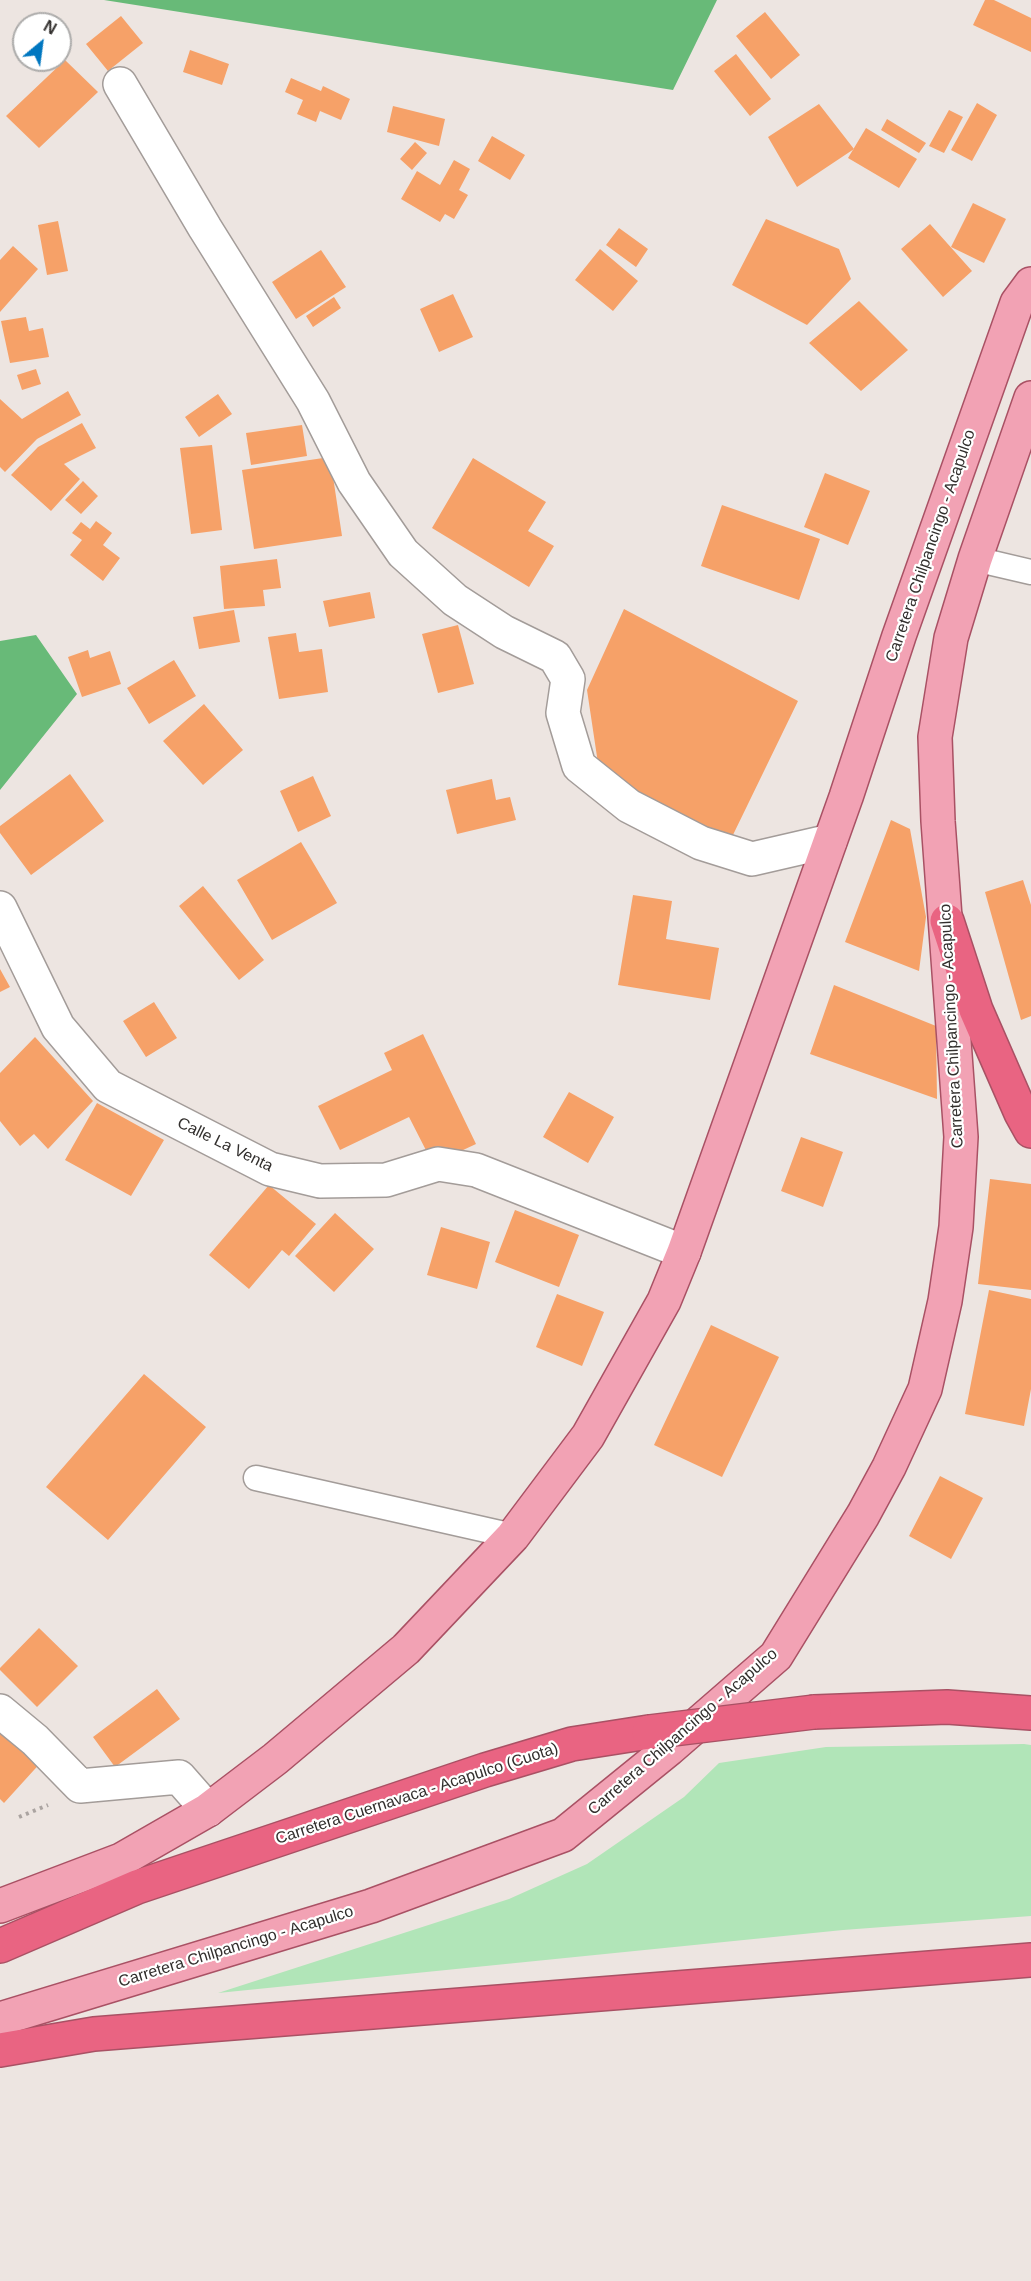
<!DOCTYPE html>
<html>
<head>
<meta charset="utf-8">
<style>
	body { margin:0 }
	#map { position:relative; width:1031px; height:2281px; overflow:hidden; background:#ede5e1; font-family:Arial,sans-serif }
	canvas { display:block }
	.north { position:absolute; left:12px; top:12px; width:60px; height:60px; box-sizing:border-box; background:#fff; border:2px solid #adacab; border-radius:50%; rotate:29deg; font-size:16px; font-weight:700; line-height:24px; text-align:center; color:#322f2d }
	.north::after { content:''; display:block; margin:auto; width:21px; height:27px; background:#0077c0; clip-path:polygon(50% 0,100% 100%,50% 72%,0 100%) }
</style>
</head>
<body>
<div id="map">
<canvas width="1031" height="2281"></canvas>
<div class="north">N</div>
</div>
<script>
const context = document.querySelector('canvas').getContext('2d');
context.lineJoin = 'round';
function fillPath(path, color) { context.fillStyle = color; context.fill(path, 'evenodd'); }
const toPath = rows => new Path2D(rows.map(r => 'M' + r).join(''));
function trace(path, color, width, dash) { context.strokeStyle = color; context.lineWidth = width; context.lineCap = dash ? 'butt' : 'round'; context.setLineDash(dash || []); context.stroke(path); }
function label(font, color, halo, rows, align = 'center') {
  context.font = font + ' Arial,sans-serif'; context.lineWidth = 4.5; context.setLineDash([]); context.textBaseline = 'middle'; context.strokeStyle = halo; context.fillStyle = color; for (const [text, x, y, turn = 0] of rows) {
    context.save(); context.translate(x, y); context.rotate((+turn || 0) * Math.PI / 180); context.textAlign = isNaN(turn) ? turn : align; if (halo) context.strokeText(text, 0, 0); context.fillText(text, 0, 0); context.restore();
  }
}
fillPath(toPath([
	[1024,1744,1031,1745,1031,1916,843,1930,218,1993,509,1899,587,1864,684,1797,719,1763,826,1747]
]), '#b1e5b8');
fillPath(toPath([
	[104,0,717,0,673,90],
	[36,635,77,694,0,790,0,641]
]), '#68ba78');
fillPath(toPath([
	[985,0,994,0,1031,18,1031,52,973,25],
	[765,12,800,55,771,79,736,36],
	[121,16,143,43,108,71,86,44],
	[190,50,229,64,222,85,183,72],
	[736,54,771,99,750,116,714,71],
	[65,60,98,92,39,148,6,116],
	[291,78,321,91,323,86,350,99,341,120,320,111,316,122,297,114,303,100,285,92],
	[977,103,997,115,972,161,951,150],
	[819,104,854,149,797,187,768,137],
	[393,106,445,119,439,146,387,132],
	[949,110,963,117,944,153,929,146],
	[887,119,926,143,919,153,881,130],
	[866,128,917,159,899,188,848,158],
	[492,136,525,155,510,180,478,161],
	[415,142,427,153,412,170,400,159],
	[454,160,470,169,459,190,468,195,454,219,445,214,440,222,401,199,417,171,440,185],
	[973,203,1006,219,984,263,951,247],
	[766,219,839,249,851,279,807,325,732,285],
	[58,221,68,271,47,275,38,225],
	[930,224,972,271,943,297,901,249],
	[619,228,648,249,636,267,606,245],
	[13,246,38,269,0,312,0,260],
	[600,249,638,281,613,311,575,280],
	[321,250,346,287,296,319,272,282],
	[453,294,473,337,439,352,420,309],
	[334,297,341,308,313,327,306,316],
	[859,301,908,350,861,391,809,343],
	[26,317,29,331,43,328,49,357,10,363,1,321],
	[36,369,41,384,22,390,17,375],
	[68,391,81,415,37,439,5,472,0,467,0,399,22,419],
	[218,394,232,414,199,437,185,417],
	[82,423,96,448,64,464,80,479,51,511,11,475,38,447],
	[302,425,307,456,251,465,246,433],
	[212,445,222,530,191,534,180,448],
	[330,457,342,536,254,549,242,470],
	[473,458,546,502,528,531,554,546,529,587,432,528],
	[825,473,870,491,848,545,804,527],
	[83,481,98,496,81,514,65,500],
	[722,505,820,539,799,600,701,566],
	[96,521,112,533,103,545,120,558,103,581,70,555,82,540,72,533,81,522,90,529],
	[277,559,281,588,263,590,265,606,224,609,220,566],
	[370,592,375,618,329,627,323,601],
	[624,609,798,701,731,839,685,824,599,770,587,690],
	[234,610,240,642,199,649,193,617],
	[458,625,474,684,438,693,422,634],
	[296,633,299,652,322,649,328,692,279,699,268,637],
	[88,650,90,658,110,651,121,684,82,697,68,657],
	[174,660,196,696,149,724,127,688],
	[204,704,243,750,203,785,163,741],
	[70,774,104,821,31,875,0,833,0,826],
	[313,776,331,816,298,832,280,791],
	[492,779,496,800,510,797,516,820,457,834,446,790],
	[891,820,910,829,926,917,919,971,845,942],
	[301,842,337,903,272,940,237,880],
	[1023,880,1031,905,1031,1016,1021,1020,985,892],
	[203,886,264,960,239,980,179,906],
	[633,895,672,901,666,939,719,948,710,1000,618,985],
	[0,969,10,987,0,992],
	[834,985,936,1026,937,1099,810,1054],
	[154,1002,177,1038,146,1057,123,1021],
	[423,1034,476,1144,433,1164,409,1117,340,1150,318,1106,392,1070,384,1053],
	[35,1037,93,1101,48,1149,34,1134,20,1146,0,1121,0,1073],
	[569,1092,614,1117,588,1163,543,1137],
	[97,1103,164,1140,131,1196,65,1160],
	[801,1137,843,1152,823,1207,781,1191],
	[990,1179,1031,1184,1031,1290,978,1284],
	[269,1185,316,1224,289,1256,282,1250,249,1289,209,1255],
	[515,1210,579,1235,559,1287,495,1262],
	[335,1213,374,1249,334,1292,295,1256],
	[441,1227,490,1242,477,1289,427,1275],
	[989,1290,1031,1299,1031,1389,1024,1426,965,1414],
	[557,1294,604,1312,582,1366,536,1347],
	[711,1325,779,1357,722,1477,654,1445],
	[144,1374,206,1427,108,1540,46,1487],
	[940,1476,983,1498,951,1559,909,1536],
	[39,1628,78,1666,37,1707,0,1670,0,1668],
	[157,1689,180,1719,115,1767,93,1737],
	[0,1720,44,1759,4,1803,0,1799]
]), '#f6a168');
const lane = toPath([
	[975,559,1031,572],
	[256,1478,513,1536]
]);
const street = toPath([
	[120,84,205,228,313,401,354,482,403,553,455,600,504,632,555,657,568,679,563,713,579,766,629,806,701,843,752,859,830,841],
	[0,908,58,1027,108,1086,270,1169,320,1181,386,1180,438,1164,476,1170,684,1252],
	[0,1711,35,1740,80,1786,179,1777,208,1810]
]);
const primary = toPath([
	[0,1906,121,1860,208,1810,275,1759,406,1649,513,1536,588,1436,664,1301,684,1252,846,797,899,636,1017,303,1031,284],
	[0,2019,371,1906,563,1835,669,1749,776,1656,863,1515,889,1467,925,1389,945,1301,956,1227,961,1137,938,821,935,737,951,638,975,559,1031,398]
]);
const highway = toPath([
	[947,921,976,1010,1021,1113,1031,1131],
	[814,1712,947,1707,1031,1713],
	[0,1946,137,1887,485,1770,572,1744,649,1732],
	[0,2050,94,2034,1031,1960]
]);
trace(lane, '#a39c99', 27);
trace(street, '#a39c99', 36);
trace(primary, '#a95164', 36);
trace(highway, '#a95164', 36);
trace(toPath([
	[19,1817,48,1805]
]), '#aba4a1', 4, [3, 4.5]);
trace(lane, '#fff', 24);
trace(street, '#fff', 33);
trace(primary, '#f2a2b4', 33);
trace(highway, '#e96482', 33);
const highwayBridge = toPath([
	[649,1732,814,1712]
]);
trace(highwayBridge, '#a95164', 36, []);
trace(highwayBridge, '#e96482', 33);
label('16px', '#322f2d', '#fff', [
	["Carretera Chilpancingo - Acapulco",931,546,-71],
	["Carretera Chilpancingo - Acapulco",952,1026,-93],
	["Calle La Venta",225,1145,26],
	["Carretera Chilpancingo - Acapulco",683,1732,-41],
	["Carretera Cuernavaca - Acapulco (Cuota)",417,1794,-18],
	["Carretera Chilpancingo - Acapulco",236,1947,-17]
]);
</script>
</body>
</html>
